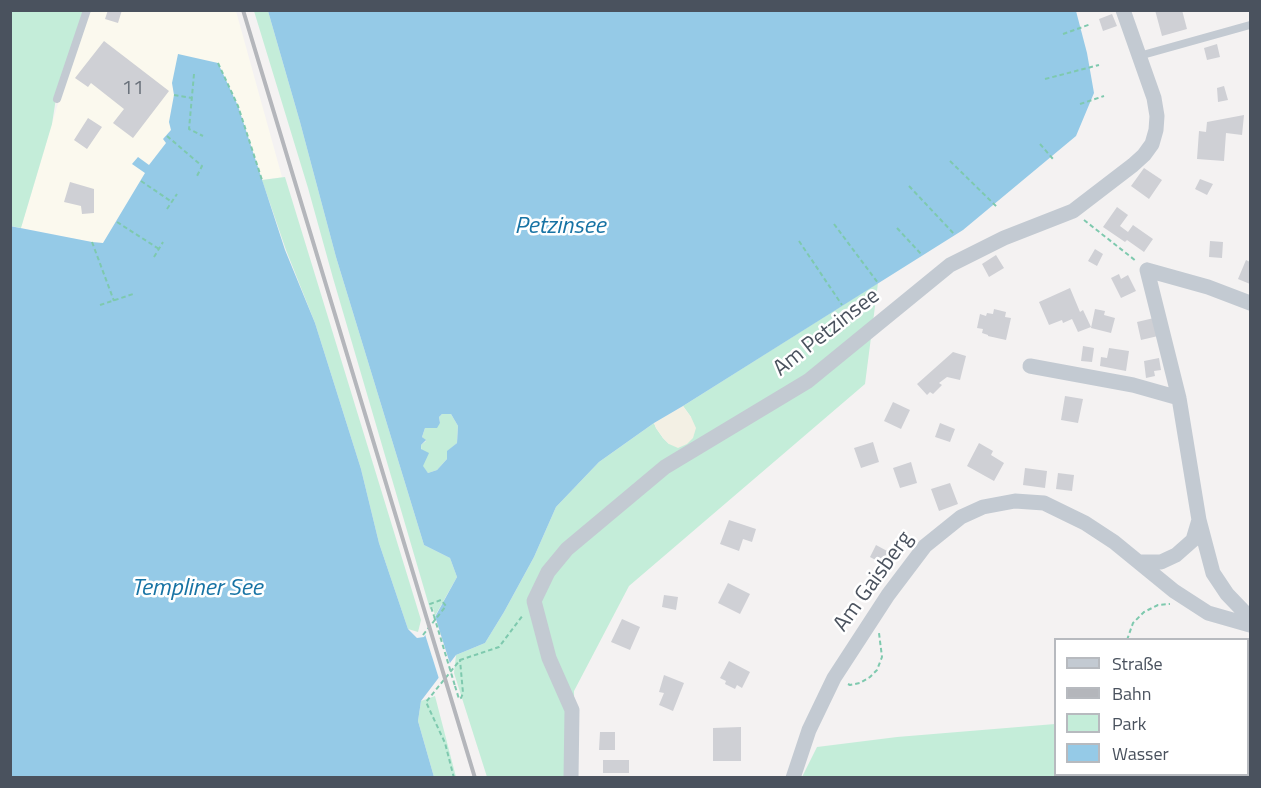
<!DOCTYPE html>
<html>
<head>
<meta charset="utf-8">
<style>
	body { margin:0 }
	#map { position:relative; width:1261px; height:788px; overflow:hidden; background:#f4f2f2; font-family:"Titillium Web",sans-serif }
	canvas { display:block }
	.frame { position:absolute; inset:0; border:12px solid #4a525e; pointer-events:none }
	.legend { position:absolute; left:1054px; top:638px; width:195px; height:138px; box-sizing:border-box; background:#fff; border:2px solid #b7babf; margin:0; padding:8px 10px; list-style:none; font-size:18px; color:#4a525e }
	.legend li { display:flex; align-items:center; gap:12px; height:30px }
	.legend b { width:30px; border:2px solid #b7babf }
</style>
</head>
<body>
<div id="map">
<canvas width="1261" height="788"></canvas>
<div class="frame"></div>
<ul class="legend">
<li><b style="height:8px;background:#c3cad2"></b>Straße</li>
<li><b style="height:8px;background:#b4b6bb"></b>Bahn</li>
<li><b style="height:16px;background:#c4edd9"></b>Park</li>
<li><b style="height:16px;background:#95cae7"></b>Wasser</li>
</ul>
</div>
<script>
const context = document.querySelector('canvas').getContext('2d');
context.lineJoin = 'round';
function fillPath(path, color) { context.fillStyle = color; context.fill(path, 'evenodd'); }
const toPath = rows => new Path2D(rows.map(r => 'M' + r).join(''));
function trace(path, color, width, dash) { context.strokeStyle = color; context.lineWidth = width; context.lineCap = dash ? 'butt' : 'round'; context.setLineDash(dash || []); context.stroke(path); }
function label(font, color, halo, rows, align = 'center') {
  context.font = font + ' "Titillium Web",sans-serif'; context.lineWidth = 5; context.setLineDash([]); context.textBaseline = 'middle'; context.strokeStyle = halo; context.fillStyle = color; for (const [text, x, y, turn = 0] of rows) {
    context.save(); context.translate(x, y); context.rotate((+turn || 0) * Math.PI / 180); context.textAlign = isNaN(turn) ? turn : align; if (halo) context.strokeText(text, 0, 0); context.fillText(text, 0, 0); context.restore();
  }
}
fillPath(toPath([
	[90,11,236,11,282,177,262,180,238,106,218,63,172,83,174,95,169,122,171,130,164,138,167,142,149,165,133,164,145,173,103,243,92,242,21,228,59,100]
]), '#fbf9ee');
fillPath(toPath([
	[11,11,83,11,56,98,52,124,21,228,11,226],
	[254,11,268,11,300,122,336,257,424,545,450,558,457,577,435,616,433,608,430,609,333,278,308,188],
	[285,177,421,620,418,632,408,629,379,543,361,469,315,323,286,250,262,180],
	[878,283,865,384,629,586,574,691,575,777,487,777,454,673,456,655,485,643,504,612,534,557,556,507,599,462,654,423,656,428,663,438,669,444,691,417,683,406],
	[442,414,451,414,458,426,457,443,448,451,447,459,437,470,428,473,422,466,421,445,426,441,422,437,425,428,440,423,439,417],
	[435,696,456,777,434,777,418,721,421,701],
	[1055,724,1056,774,1139,774,1139,777,802,777,817,747,897,737]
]), '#c4edd9');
fillPath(toPath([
	[683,406,691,417,696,428,693,438,687,444,678,448,669,444,663,438,656,428,654,423]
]), '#f3f0e4');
fillPath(toPath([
	[268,11,1076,11,1087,53,1094,93,1076,136,963,230,683,406,654,423,599,462,556,507,534,557,504,612,485,643,456,655,421,701,418,721,434,777,11,777,10,226,92,242,103,243,145,173,132,164,138,157,149,165,166,143,163,139,171,130,169,122,174,95,172,83,178,54,218,63,238,106,285,250,315,323,361,469,379,543,408,629,417,638,424,637,457,577,450,558,424,545,336,257,300,122],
	[442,414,451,414,458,426,457,443,447,451,447,459,437,470,428,473,423,466,429,453,421,449,421,445,426,440,422,437,425,428,437,428,440,423,439,417]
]), '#95cae7');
fillPath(toPath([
	[435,616,451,667,440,682,424,631,432,617]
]), '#f4f2f2');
fillPath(toPath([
	[108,10,122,10,118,23,105,19],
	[1155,10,1182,10,1187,29,1162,36],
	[1112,14,1117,26,1103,31,1099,19],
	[104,41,169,91,133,138,113,123,124,109,91,83,88,87,75,78],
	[1217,44,1220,57,1207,60,1204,48],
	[1224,86,1228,100,1218,102,1217,88],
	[1244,115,1242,135,1226,133,1224,161,1197,159,1199,131,1206,132,1207,122],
	[88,118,102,127,87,149,74,140],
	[1144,168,1162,180,1149,199,1131,186],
	[1200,179,1213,184,1207,195,1195,189],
	[70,182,94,189,94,213,82,214,81,206,64,202],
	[1117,207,1128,215,1120,226,1128,232,1133,225,1153,239,1144,252,1127,240,1125,242,1103,227],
	[1210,241,1223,242,1222,258,1209,257],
	[1095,249,1103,254,1097,266,1088,261],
	[996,255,1004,268,989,277,982,264],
	[1246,260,1250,262,1250,284,1238,279],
	[1119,274,1121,279,1128,275,1136,291,1121,298,1111,278],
	[1070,288,1080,312,1083,310,1091,327,1078,332,1072,319,1063,323,1062,320,1049,325,1039,302],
	[994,309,1006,312,1005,317,1011,318,1006,340,988,336,988,335,982,333,983,329,977,328,980,314,986,316,987,313,993,314],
	[1095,309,1105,311,1104,315,1115,318,1111,333,1091,328],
	[1154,318,1158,336,1141,340,1137,322],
	[1083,346,1094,348,1092,362,1081,361],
	[1109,348,1129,351,1126,371,1100,366,1101,357,1107,358],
	[953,352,966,356,960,380,947,377,939,383,942,385,933,394,930,392,927,395,917,384],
	[1159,358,1161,370,1154,371,1155,376,1146,378,1144,361],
	[1065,396,1083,399,1078,423,1061,420],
	[893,402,910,410,901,429,884,421],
	[940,423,955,429,950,442,935,437],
	[873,442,879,462,861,468,854,448],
	[979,443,993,451,991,455,1004,463,994,481,967,466],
	[911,462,917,483,900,488,893,468],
	[1025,468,1047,471,1045,488,1023,485],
	[1058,473,1074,475,1072,491,1056,489],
	[950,483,958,504,939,511,931,489],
	[729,520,756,529,752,542,743,539,739,551,720,544],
	[876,545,889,552,883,564,870,557],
	[728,583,750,594,740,614,718,603],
	[664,595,678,597,676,610,662,607],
	[622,619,640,627,630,650,611,642],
	[729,661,750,672,742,688,737,685,735,689,725,684,726,681,720,678],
	[664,675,684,683,673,711,659,705,664,693,659,692],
	[741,727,741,761,713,761,713,728],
	[600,732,615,732,615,750,599,750],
	[603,760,629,760,629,773,603,773]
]), '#cfd0d5');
trace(toPath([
	[1063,34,1091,24],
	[218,63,238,106,262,180],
	[194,74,189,129,203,136],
	[1045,79,1099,65],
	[174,95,192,98],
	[1080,104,1104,96],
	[167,136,202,166,196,178],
	[1040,144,1053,159],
	[950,161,998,208],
	[141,181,172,202],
	[909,186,955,235],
	[167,209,177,194],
	[1084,220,1136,261],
	[117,222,159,249],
	[834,224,878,283],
	[897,228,922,255],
	[799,241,842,305],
	[92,242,114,301],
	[154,257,163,242],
	[100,305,133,294],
	[423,635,446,606,441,600,430,604,434,616],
	[1127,640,1133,623,1144,612,1158,605,1170,604],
	[848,684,850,685,860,683,870,677,877,670,882,657,879,633],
	[455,686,459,699,461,698,463,693,460,660],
	[1137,774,1137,778],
	[454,778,445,743,426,702,460,660,499,647,523,615]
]), '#7ec9ae', 2, [4.5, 3]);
trace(toPath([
	[1139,56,1250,25],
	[57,99,87,10]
]), '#c3cad2', 8);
trace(toPath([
	[1147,270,1208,287,1250,303],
	[1030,366,1133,385,1179,398],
	[1199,520,1213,573,1227,594,1250,618],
	[1139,562,1161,562,1176,555,1193,540,1199,520,1179,398,1147,270],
	[571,778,572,710,549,658,534,601,548,572,567,549,665,467,808,381,950,265,1004,238,1073,211,1133,165,1144,155,1152,144,1156,130,1157,116,1154,98,1123,10],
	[793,778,809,730,834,678,888,595,925,546,961,517,983,507,1015,501,1044,503,1085,523,1114,542,1174,591,1208,613,1250,625]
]), '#c3cad2', 15);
trace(toPath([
	[243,10,475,778]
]), '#b4b6bb', 4);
trace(toPath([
	[434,616,455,686]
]), '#7ec9ae', 2, [4.5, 3]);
label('20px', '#6b727c', null, [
	["11",133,89]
]);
label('22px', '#4a525e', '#fff', [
	["Am Petzinsee",827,333,-38],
	["Am Gaisberg",874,582,-54]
]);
label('italic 24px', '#1773a4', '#fff', [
	["Petzinsee",560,227],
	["Templiner See",197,589]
]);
</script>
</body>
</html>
